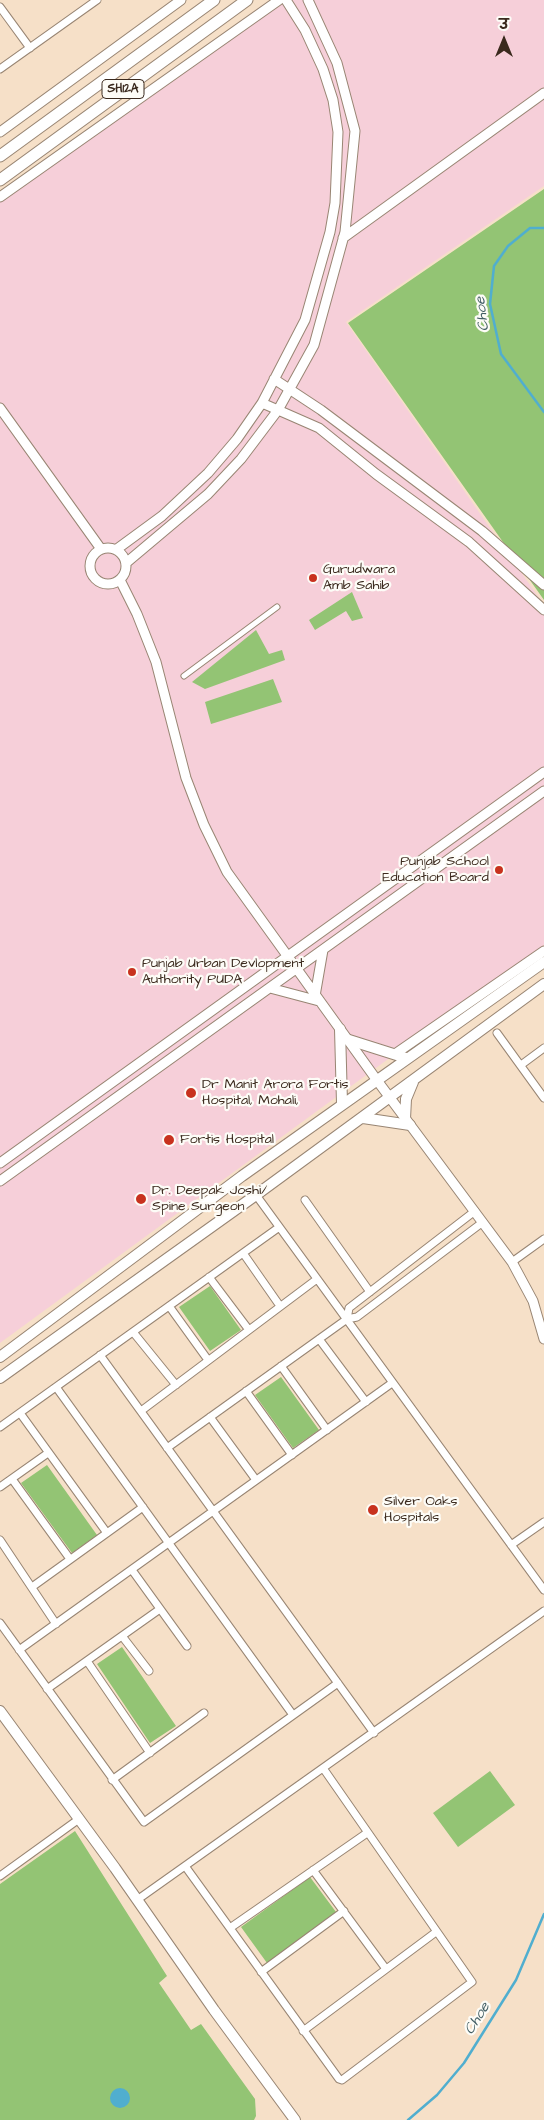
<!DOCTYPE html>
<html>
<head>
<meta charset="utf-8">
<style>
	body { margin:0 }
	#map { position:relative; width:544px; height:2120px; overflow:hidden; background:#f6e0c8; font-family:"Architects Daughter","Playpen Sans Deva",sans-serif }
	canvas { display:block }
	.north { position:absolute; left:479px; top:15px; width:50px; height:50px; -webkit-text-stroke:4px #fdfcf7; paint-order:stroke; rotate:0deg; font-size:14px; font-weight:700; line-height:20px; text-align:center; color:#3b2a1e }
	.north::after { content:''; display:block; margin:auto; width:18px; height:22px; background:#3b2a1e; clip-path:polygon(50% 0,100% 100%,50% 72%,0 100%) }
</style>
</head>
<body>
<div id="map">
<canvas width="544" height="2120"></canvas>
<div class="north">उ</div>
</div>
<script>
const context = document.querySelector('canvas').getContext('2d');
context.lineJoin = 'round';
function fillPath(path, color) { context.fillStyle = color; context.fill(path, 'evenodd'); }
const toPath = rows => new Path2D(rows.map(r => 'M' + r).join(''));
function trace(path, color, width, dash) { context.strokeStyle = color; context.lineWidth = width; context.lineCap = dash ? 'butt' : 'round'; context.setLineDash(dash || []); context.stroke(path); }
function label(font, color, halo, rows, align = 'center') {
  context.font = font + ' "Architects Daughter",sans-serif'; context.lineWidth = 4.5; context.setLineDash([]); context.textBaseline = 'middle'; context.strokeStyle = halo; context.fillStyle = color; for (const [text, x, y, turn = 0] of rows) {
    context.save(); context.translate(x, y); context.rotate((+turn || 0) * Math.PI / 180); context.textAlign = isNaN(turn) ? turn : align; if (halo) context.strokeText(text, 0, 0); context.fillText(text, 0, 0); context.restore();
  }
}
fillPath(toPath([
	[270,0,544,0,544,186,346,322,544,605,544,945,0,1343,0,192]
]), '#f6cfd9');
fillPath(toPath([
	[544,189,544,600,348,323],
	[352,592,363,618,352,621,346,611,315,630,309,620],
	[256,630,269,654,282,650,285,660,205,689,192,682],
	[273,679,282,702,211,724,205,702],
	[210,1286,241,1330,210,1351,179,1307],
	[281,1377,319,1430,293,1448,255,1395],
	[47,1465,97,1535,72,1553,21,1483],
	[122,1647,176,1726,150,1743,97,1664],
	[490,1771,515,1805,458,1847,433,1813],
	[75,1831,167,1976,159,1983,191,2030,201,2024,255,2099,256,2116,254,2120,0,2120,0,1884],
	[310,1877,336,1912,267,1963,241,1927]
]), '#93c474');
fillPath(toPath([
	'110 2098a10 10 0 1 1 20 0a10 10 0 1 1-20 0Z'
]), '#50aecf');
trace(toPath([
	[544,228,530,228,508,246,494,266,490,304,501,354,544,412],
	[408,2120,437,2095,464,2063,516,1980,544,1914]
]), '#50aecf', 2.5);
const pedestrian = toPath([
	[184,676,277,607]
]);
const minor = toPath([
	[0,7,30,48],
	[0,69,97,0],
	[497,1033,544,1098],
	[521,1065,544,1048],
	[256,1195,544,1590],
	[305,1200,370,1292],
	[243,1253,280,1306],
	[512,1262,544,1239],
	[209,1277,249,1330],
	[169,1306,208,1360],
	[347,1319,349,1308,475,1211],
	[133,1332,176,1385],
	[319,1339,366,1402],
	[100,1355,374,1733],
	[281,1366,327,1430],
	[56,1387,293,1715],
	[246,1391,292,1455],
	[141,1411,317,1279],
	[20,1413,107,1533],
	[210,1417,256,1480],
	[0,1427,278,1228],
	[167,1448,347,1319,357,1317,483,1222],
	[12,1479,70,1559],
	[0,1487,48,1453],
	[0,1540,56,1624],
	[511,1545,544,1522],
	[132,1570,187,1646],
	[32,1587,143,1507],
	[0,1623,144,1822,338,1683],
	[122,1636,149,1671],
	[19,1650,392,1383],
	[87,1661,150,1753],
	[47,1689,160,1609],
	[112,1780,204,1713],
	[185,1866,339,2079,342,2080,472,1982,323,1768],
	[313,1870,386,1969],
	[0,1876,79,1819],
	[137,1900,544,1611],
	[230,1928,367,1833],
	[261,1972,344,1911],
	[303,2031,436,1932]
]);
const tertiary = toPath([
	[0,132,181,0],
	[0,197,279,0],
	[343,238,544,93],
	[274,379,321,410,482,531,544,585],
	[262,403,319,428,376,474,469,542,544,610],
	[0,408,101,549],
	'90 566a18 18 0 1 1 36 0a18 18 0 1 1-36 0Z',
	[117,549,162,516,208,473,237,439,262,403,305,320,330,232,335,203,338,132,333,100,323,69,305,30,286,0],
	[126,563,208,494,241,459,278,410,314,345,345,232,355,131,337,63,308,0],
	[120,580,137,614,156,662,186,778,204,825,227,872,376,1079,512,1262,533,1301,544,1339],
	[270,988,319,1001],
	[315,996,323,950],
	[395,1054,544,951],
	[0,1163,544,772],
	[0,1181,544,791]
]);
const secondary = toPath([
	[340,1029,342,1103],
	[346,1039,406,1058],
	[363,1118,410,1125],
	[405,1119,406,1099,413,1082],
	[0,1357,242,1176,544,962],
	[0,1378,256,1195,544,984],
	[0,1711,115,1868,214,2010,295,2120]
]);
const primary = toPath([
	[0,156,214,0],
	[0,180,247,0]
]);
trace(pedestrian, '#988573', 7);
trace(minor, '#988573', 9);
trace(tertiary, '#988573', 11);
trace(secondary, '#988573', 12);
trace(primary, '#988573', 13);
trace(pedestrian, '#fff', 5);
trace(minor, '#fff', 7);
trace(tertiary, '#fff', 9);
trace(secondary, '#fff', 10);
trace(primary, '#fff', 11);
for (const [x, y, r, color] of [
	[313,578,5,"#c8321e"],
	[499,870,5,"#c8321e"],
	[132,972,5,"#c8321e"],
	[191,1093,6,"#c8321e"],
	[169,1140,6,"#c8321e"],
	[141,1199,6,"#c8321e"],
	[373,1510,6,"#c8321e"]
]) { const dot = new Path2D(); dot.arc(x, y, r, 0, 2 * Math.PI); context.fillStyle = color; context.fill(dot); trace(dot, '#fdfcf7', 2); }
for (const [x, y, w] of [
	[123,89,42]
]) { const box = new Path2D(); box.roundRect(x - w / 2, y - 9.5, w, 19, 4); context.fillStyle = '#fdfcf7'; context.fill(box); trace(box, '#3b2a1e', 1); }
label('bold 12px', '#3b2a1e', null, [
	["SH12A",123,89]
]);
label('14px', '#3b2a1e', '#fdfcf7', [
	["Gurudwara",323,570],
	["Amb Sahib",323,586],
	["Punjab School",489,862,"right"],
	["Education Board",489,878,"right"],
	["Punjab Urban Devlopment",142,964],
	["Authority PUDA",142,980],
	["Dr Manit Arora Fortis",202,1085],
	["Hospital, Mohali,",202,1101],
	["Fortis Hospital",180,1140],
	["Dr. Deepak Joshi/",152,1191],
	["Spine Surgeon",152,1207],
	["Silver Oaks",384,1502],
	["Hospitals",384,1518]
], 'left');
label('italic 15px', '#435f65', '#fdfcf7', [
	["Choe",483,314,-97],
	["Choe",478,2019,-58]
]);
</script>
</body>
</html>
